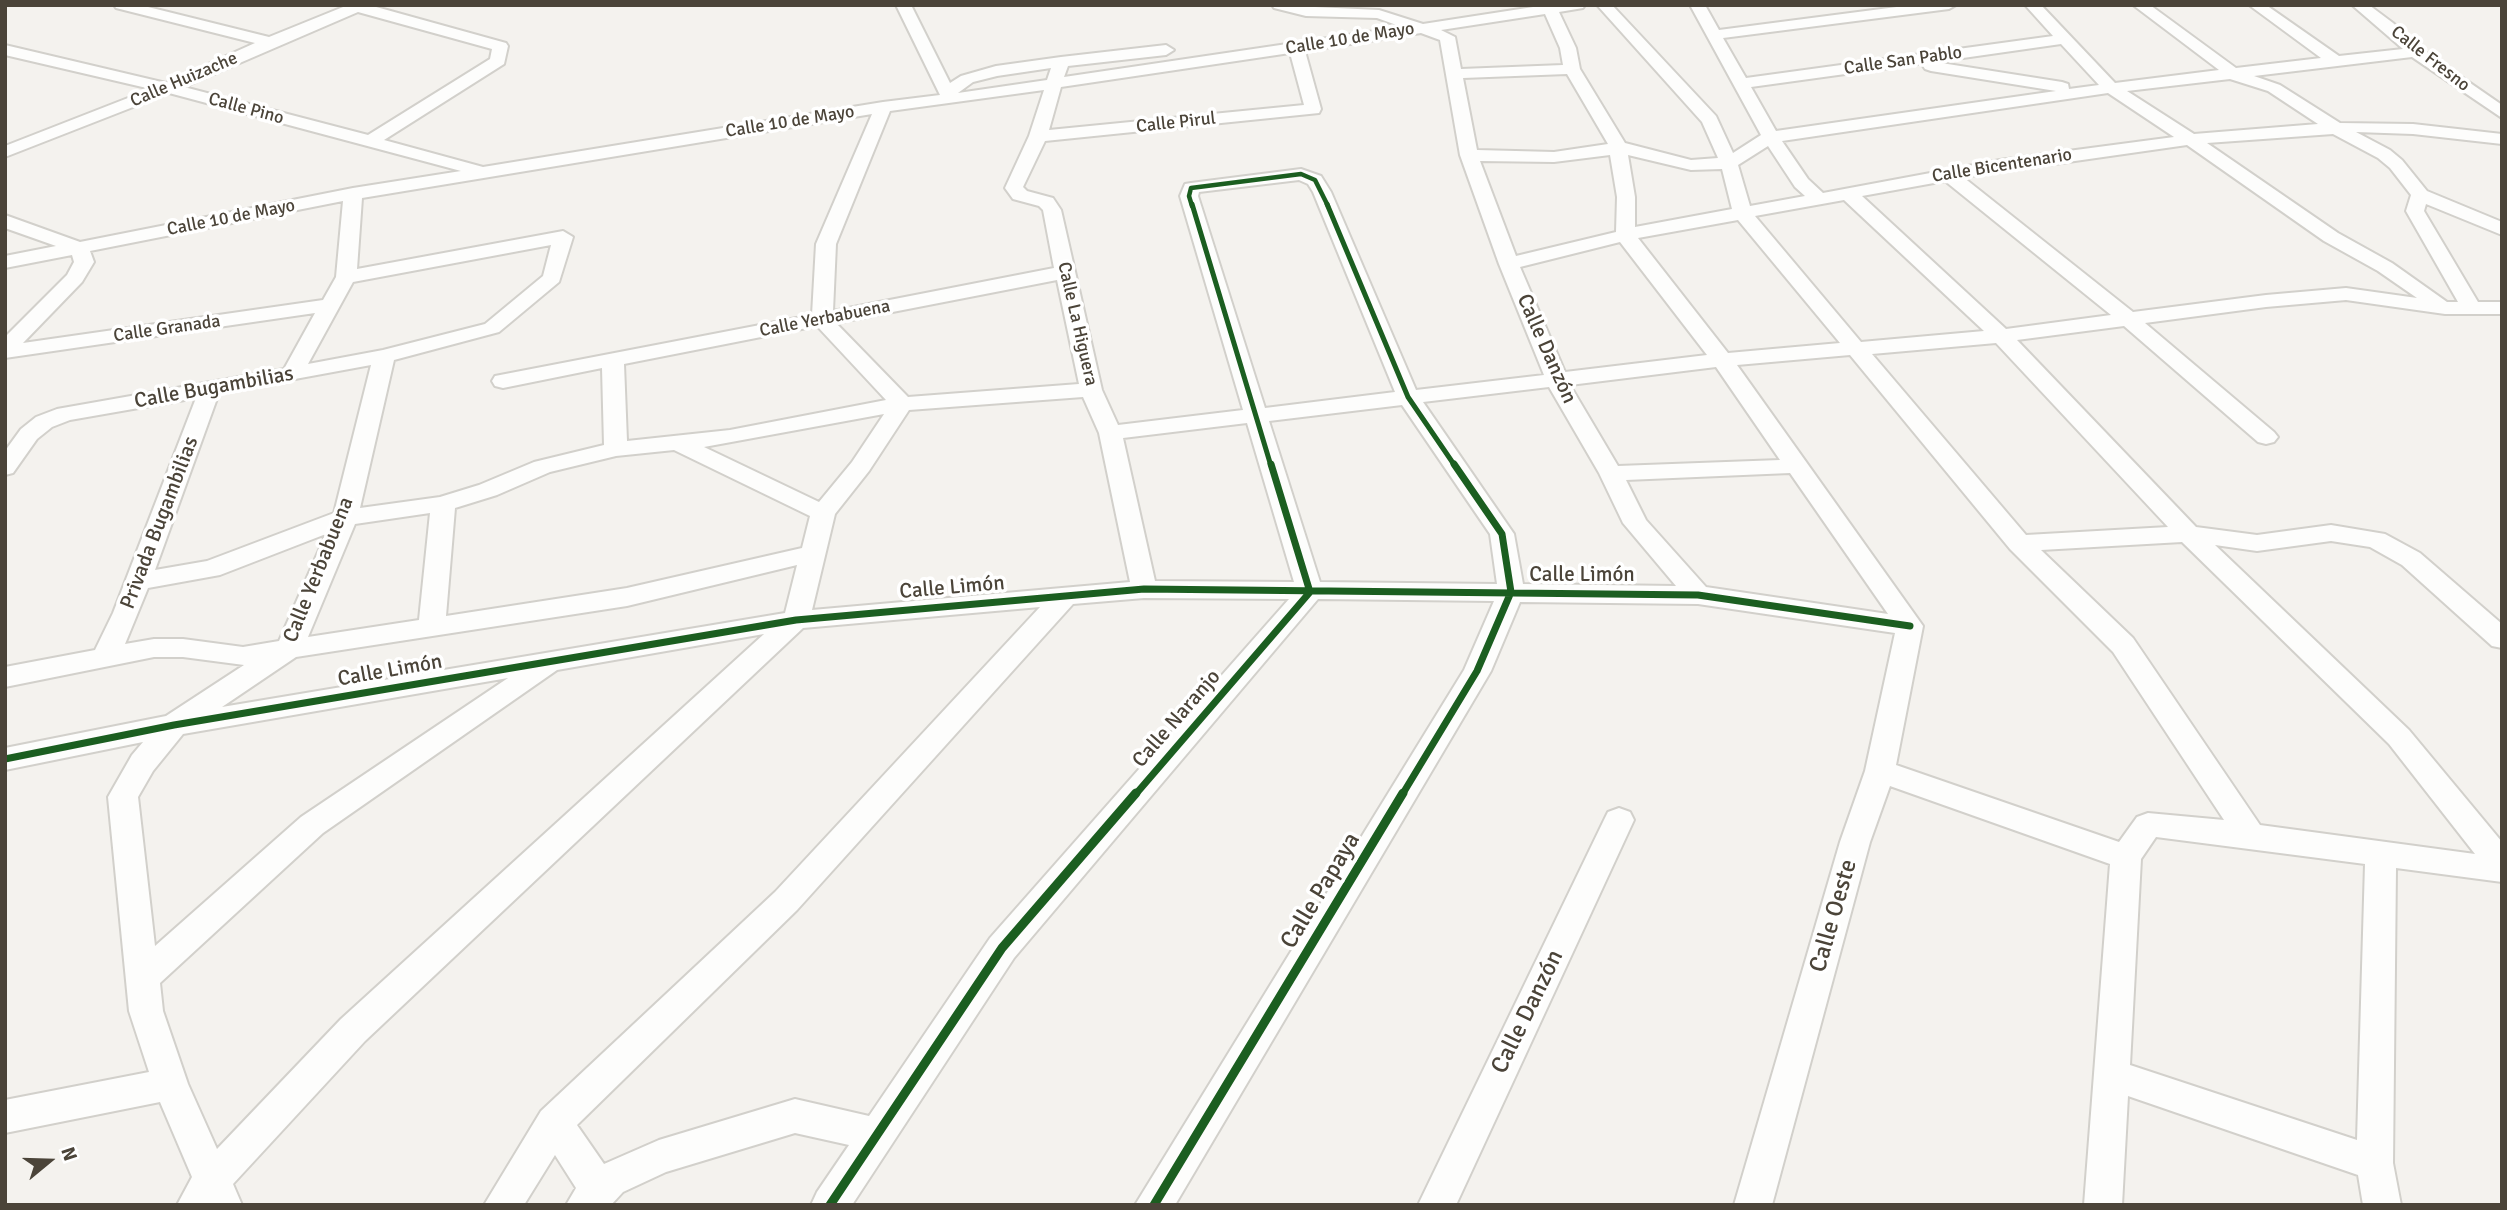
<!DOCTYPE html>
<html>
<head>
<meta charset="utf-8">
<style>
	body { margin:0 }
	#map { position:relative; width:2507px; height:1210px; overflow:hidden; background:#f4f2ee; font-family:Signika,sans-serif }
	canvas { display:block }
	.frame { position:absolute; inset:0; border:7px solid #4b4439; pointer-events:none }
	.north { position:absolute; left:14px; top:1126px; width:70px; height:70px; -webkit-text-stroke:5px #fff; paint-order:stroke; rotate:71deg; font-size:19px; font-weight:700; line-height:28px; text-align:center; color:#4b4439 }
	.north::after { content:''; display:block; margin:auto; width:24px; height:32px; background:#4b4439; clip-path:polygon(50% 0,100% 100%,50% 72%,0 100%) }
</style>
</head>
<body>
<div id="map">
<canvas width="2507" height="1210"></canvas>
<div class="frame"></div>
<div class="north">N</div>
</div>
<script>
const context = document.querySelector('canvas').getContext('2d');
context.lineJoin = 'round';
const toPath = rows => new Path2D(rows.map(r => 'M' + r).join(''));
function trace(path, color, width, dash) { context.strokeStyle = color; context.lineWidth = width; context.lineCap = dash ? 'butt' : 'round'; context.setLineDash(dash || []); context.stroke(path); }
function fillPath(path, color) { context.fillStyle = color; context.fill(path, 'evenodd'); }
function label(font, color, halo, rows, align = 'center') {
  context.font = font + ' Signika,sans-serif'; context.lineWidth = 7; context.setLineDash([]); context.textBaseline = 'middle'; context.strokeStyle = halo; context.fillStyle = color; for (const [text, x, y, turn = 0] of rows) {
    context.save(); context.translate(x, y); context.rotate((+turn || 0) * Math.PI / 180); context.textAlign = isNaN(turn) ? turn : align; if (halo) context.strokeText(text, 0, 0); context.fillText(text, 0, 0); context.restore();
  }
}
const minor = toPath([
	[114,5,140,5,269,37,348,5,369,5,506,43,508,46,504,64,384,140,483,167,883,102,940,95,896,5,911,5,950,83,961,76,996,66,1061,57,1166,45,1174,50,1166,55,1068,66,1064,77,1402,27,1377,18,1306,16,1274,8,1272,5,1379,10,1423,24,1546,5,1585,5,1583,8,1559,12,1576,48,1580,69,1625,143,1691,160,1718,158,1702,122,1597,5,1612,5,1716,116,1733,153,1761,135,1690,5,1705,5,1719,30,1912,5,1956,5,1949,9,1723,38,1746,78,2053,36,2025,5,2041,5,2115,83,2219,70,2133,5,2150,5,2236,68,2321,58,2249,5,2266,5,2339,56,2403,49,2352,5,2369,5,2393,23,2421,49,2502,105,2502,118,2412,57,2254,76,2280,85,2340,123,2413,124,2502,134,2502,144,2413,134,2356,132,2390,150,2402,160,2427,191,2502,222,2502,235,2426,204,2424,211,2478,302,2502,302,2502,314,2445,314,2346,300,2266,307,2145,323,2274,432,2278,437,2274,442,2266,444,2258,442,2124,326,2017,340,2196,527,2257,535,2331,525,2385,534,2420,553,2502,624,2502,648,2492,646,2402,565,2370,547,2331,541,2257,551,2215,545,2409,730,2502,842,2502,882,2396,868,2393,1163,2401,1205,2363,1205,2358,1175,2128,1096,2122,1205,2084,1205,2110,864,1890,786,1870,842,1772,1205,1734,1205,1840,842,1865,771,1895,633,1698,604,1520,602,1491,671,1175,1205,1135,1205,1464,670,1494,601,1318,599,1014,958,852,1205,811,1205,817,1192,849,1145,795,1133,666,1172,623,1192,611,1205,566,1205,576,1188,555,1155,524,1205,484,1205,541,1111,775,892,1040,607,803,628,365,1041,233,1184,242,1205,177,1205,192,1177,160,1102,5,1133,5,1100,149,1072,129,1011,108,797,132,755,143,742,5,770,5,748,166,716,244,665,183,657,154,657,5,687,5,667,95,650,113,613,196,398,70,420,52,427,37,439,13,473,5,475,5,451,21,429,36,417,57,409,284,369,315,313,5,358,5,337,67,275,74,262,72,255,5,268,5,256,56,246,5,228,5,215,80,242,353,188,461,171,169,93,5,157,5,146,151,89,5,55,5,45,166,83,255,43,116,8,114,5],
	[358,12,492,49,490,59,368,135,184,87,358,12],
	[1545,14,1560,48,1563,65,1461,69,1455,37,1441,30,1545,14],
	[1421,33,1440,40,1460,155,1499,264,1544,375,1416,390,1331,192,1321,176,1301,169,1191,183,1185,184,1180,196,1243,410,1118,425,1102,390,1061,210,1053,198,1027,191,1023,187,1045,141,1319,113,1321,109,1305,51,1421,33],
	[2061,44,2099,85,2069,89,2068,84,2062,82,1935,62,2061,44],
	[1290,53,1304,105,1049,130,1061,87,1290,53],
	[1925,63,1923,66,1925,69,1931,71,2056,91,1776,131,1751,87,1925,63],
	[1051,68,1047,80,958,93,973,82,997,76,1051,68],
	[1567,74,1608,144,1554,152,1477,150,1463,78,1567,74],
	[2230,79,2268,91,2318,124,2194,134,2127,91,2230,79],
	[1044,90,1029,136,1005,188,1013,199,1039,206,1043,210,1054,268,833,311,836,244,890,111,1044,90],
	[2108,93,2174,137,2000,160,1823,193,1808,179,1782,141,2108,93],
	[872,114,816,244,812,315,495,376,492,381,495,386,503,388,602,368,604,445,534,462,479,485,440,497,360,508,394,360,499,332,559,282,573,237,563,231,357,269,362,198,872,114],
	[2333,134,2378,158,2390,168,2411,195,2406,211,2458,302,2447,302,2392,263,2338,233,2207,143,2333,134],
	[2187,145,2324,241,2378,271,2417,298,2346,288,2266,295,2133,312,1963,177,2187,145],
	[1768,146,1795,187,1805,196,1750,206,1738,165,1768,146],
	[1610,155,1617,197,1616,232,1516,256,1480,161,1554,162,1610,155],
	[1628,155,1691,170,1722,169,1732,209,1635,227,1635,197,1628,155],
	[1299,180,1308,184,1313,192,1395,392,1265,408,1198,196,1199,192,1299,180],
	[1945,181,2111,315,2006,329,1862,196,1945,181],
	[1844,200,1984,331,1861,342,1755,216,1844,200],
	[343,201,336,277,323,300,23,343,82,282,94,262,90,251,343,201],
	[1738,220,1840,343,1728,353,1638,238,1738,220],
	[1620,242,1707,355,1565,372,1520,267,1620,242],
	[551,245,543,276,485,324,383,350,308,364,353,282,551,245],
	[1057,280,1079,384,908,397,836,323,1057,280],
	[817,326,886,400,730,430,627,441,624,364,817,326],
	[1996,343,2168,527,2026,535,1872,354,1996,343],
	[1850,355,2010,549,2113,652,2224,820,2148,813,2137,817,2119,842,1896,765,1923,626,1737,365,1850,355],
	[371,365,334,513,207,561,155,570,219,393,371,365],
	[1716,367,1780,460,1618,466,1570,385,1716,367],
	[1549,387,1599,473,1623,523,1676,586,1523,584,1514,534,1423,402,1549,387],
	[1083,397,1099,433,1130,582,812,610,835,514,869,471,909,410,1083,397],
	[1402,405,1490,534,1497,584,1320,582,1269,421,1402,405],
	[884,414,852,462,819,502,704,447,884,414],
	[1247,423,1294,582,1155,581,1123,438,1247,423],
	[674,450,810,516,802,548,627,588,446,616,455,508,497,495,550,472,616,456,674,450],
	[1790,473,1888,614,1706,587,1646,520,1626,480,1790,473],
	[430,513,419,620,308,637,355,524,430,513],
	[326,534,279,641,243,647,183,639,154,639,125,644,148,588,220,575,326,534],
	[2182,542,2389,744,2475,854,2260,825,2133,638,2041,550,2182,542],
	[797,565,785,613,222,707,296,657,627,606,797,565],
	[1144,598,1289,599,990,938,869,1116,795,1099,659,1140,604,1164,577,1125,797,910,1073,604,1144,598],
	[764,634,341,1019,217,1149,188,1084,163,1011,160,983,323,833,557,670,764,634],
	[508,678,301,817,155,946,138,797,153,771,183,734,508,678],
	[2156,837,2365,864,2357,1140,2130,1065,2141,859,2156,837],
	[1619,808,1630,812,1634,820,1456,1205,1418,1205,1604,820,1608,812,1619,808]
]);
trace(minor, '#d2d0cb', 4);
fillPath(minor, '#fdfdfc');
trace(toPath([
	[1192,206,1189,196,1191,188,1301,174,1315,180,1328,206]
]), '#1b5e20', 4.5);
trace(toPath([
	[1192,204,1271,466],
	[1327,204,1408,397,1455,466]
]), '#1b5e20', 5);
trace(toPath([
	[5,759,174,725,796,620,1144,589,1698,595,1910,626],
	[1135,795,1310,592,1271,464],
	[1402,795,1477,671,1511,592,1502,534,1454,464]
]), '#1b5e20', 7);
trace(toPath([
	[830,1205,1002,948,1136,793],
	[1154,1205,1403,793]
]), '#1b5e20', 9);
label('18px', '#4b4439', '#fff', [
	["Calle 10 de Mayo",1350,39,-9],
	["Calle Fresno",2430,59,38],
	["Calle San Pablo",1903,61,-8],
	["Calle Huizache",184,80,-23],
	["Calle Pino",246,109,15],
	["Calle 10 de Mayo",790,122,-9],
	["Calle Pirul",1176,123,-6],
	["Calle Bicentenario",2002,166,-9],
	["Calle 10 de Mayo",231,218,-11],
	["Calle Yerbabuena",825,319,-11],
	["Calle La Higuera",1077,324,77],
	["Calle Granada",167,329,-8]
]);
label('21px', '#4b4439', '#fff', [
	["Calle Danzón",1546,349,66],
	["Calle Bugambilias",214,388,-10],
	["Privada Bugambilias",160,523,-69],
	["Calle Yerbabuena",319,570,-68],
	["Calle Limón",1582,575],
	["Calle Limón",952,588,-5],
	["Calle Limón",390,671,-10],
	["Calle Naranjo",1177,719,-49]
]);
label('24px', '#4b4439', '#fff', [
	["Calle Papaya",1321,891,-59],
	["Calle Oeste",1834,916,-74],
	["Calle Danzón",1528,1012,-64]
]);
</script>
</body>
</html>
